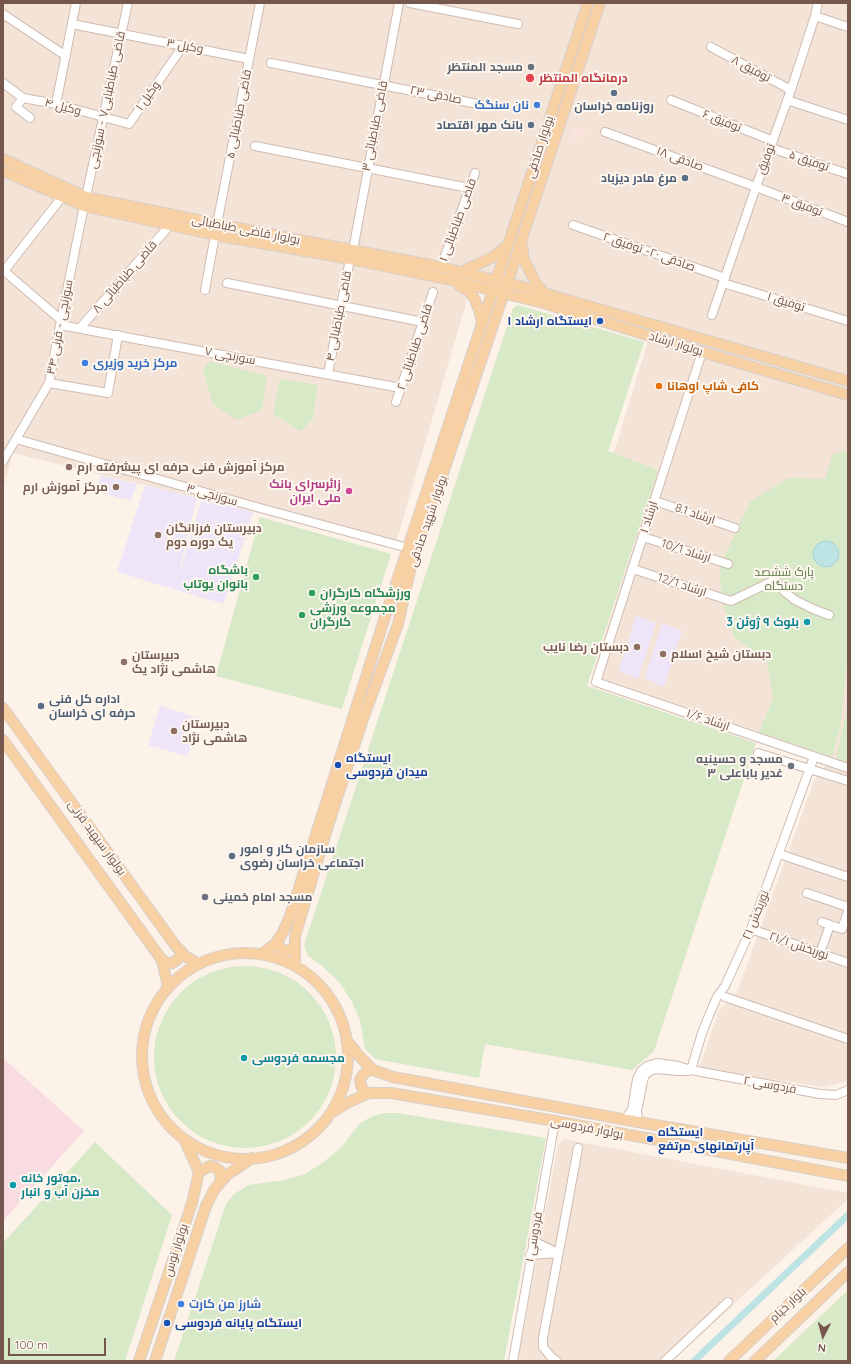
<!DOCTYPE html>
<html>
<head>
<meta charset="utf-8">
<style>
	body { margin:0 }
	#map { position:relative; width:851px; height:1364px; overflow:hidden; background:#fcf2e8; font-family:Quicksand,sans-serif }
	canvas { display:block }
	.frame { position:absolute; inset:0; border:4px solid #75574d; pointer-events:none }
	.north { position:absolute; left:803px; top:1316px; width:40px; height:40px; -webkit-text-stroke:3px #fef7ef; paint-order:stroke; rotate:186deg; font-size:11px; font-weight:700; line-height:16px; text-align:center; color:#75574d }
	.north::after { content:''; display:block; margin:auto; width:14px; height:18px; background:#75574d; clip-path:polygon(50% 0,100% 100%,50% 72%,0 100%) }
	.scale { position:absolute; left:8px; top:1338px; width:98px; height:18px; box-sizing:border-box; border:2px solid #75574d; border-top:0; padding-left:5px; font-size:12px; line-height:14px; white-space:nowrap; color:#75574d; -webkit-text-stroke:3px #fef7ef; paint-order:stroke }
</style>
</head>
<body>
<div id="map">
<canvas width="851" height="1364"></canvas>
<div class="frame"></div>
<div class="north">N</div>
<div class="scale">100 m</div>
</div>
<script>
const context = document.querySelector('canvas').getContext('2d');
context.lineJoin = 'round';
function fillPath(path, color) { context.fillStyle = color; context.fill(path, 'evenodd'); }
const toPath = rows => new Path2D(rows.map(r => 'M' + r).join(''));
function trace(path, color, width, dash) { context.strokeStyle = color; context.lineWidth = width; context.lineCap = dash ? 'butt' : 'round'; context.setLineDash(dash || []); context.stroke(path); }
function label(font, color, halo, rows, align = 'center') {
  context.font = font + ' Quicksand,Cairo,sans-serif'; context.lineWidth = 4; context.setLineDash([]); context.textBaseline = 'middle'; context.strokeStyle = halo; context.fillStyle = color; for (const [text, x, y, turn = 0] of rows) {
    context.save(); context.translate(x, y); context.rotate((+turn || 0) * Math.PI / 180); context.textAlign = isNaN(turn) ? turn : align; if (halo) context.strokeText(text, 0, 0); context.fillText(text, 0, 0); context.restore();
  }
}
fillPath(toPath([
	[3,3,848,3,848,1081,823,1087,699,1068,719,1010,737,992,814,781,832,757,592,675,658,469,613,456,655,318,474,276,395,546,13,453,3,490],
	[564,1139,848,1193,848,1199,672,1361,524,1361,518,1358,558,1145]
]), '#f3e4d7');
fillPath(toPath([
	[574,128,588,132,568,143]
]), '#fbe3dd');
fillPath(toPath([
	[101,475,137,484,131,501,95,491],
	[145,485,197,498,177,580,202,499,253,512,224,604,117,572],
	[636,616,656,623,638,679,619,671],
	[662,623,682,631,664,687,645,678],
	[160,706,198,718,188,756,148,745]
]), '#efe5f8');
fillPath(toPath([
	[3,1058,84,1131,3,1221]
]), '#f9dce2');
fillPath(toPath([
	[518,305,644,342,608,451,658,470,587,686,756,743,654,1051,632,1070,485,1044,479,1078,375,1059,365,1049,360,1020,351,1000,339,982,321,965,308,956,304,945,513,308],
	[209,361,267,376,262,410,237,420,213,404,203,371],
	[280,379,318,385,313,419,300,431,273,414],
	[848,450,848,652,840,729,832,757,759,732,773,698,767,662,734,637,721,600,720,566,750,502,788,478,825,479,833,454],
	[260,517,391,554,342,709,216,676],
	[848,707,848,762,836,758],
	'154 1057a91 91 0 1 1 182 0a91 91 0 1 1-182 0Z',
	[384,1113,398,1113,546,1138,504,1361,174,1361,226,1204,233,1195,248,1185,285,1180,305,1174,322,1163,341,1148,360,1123,373,1116],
	[95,1142,172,1215,125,1361,3,1361,3,1243],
	[848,1290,848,1361,773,1361]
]), '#d8e9c7');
const water = toPath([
	'813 554a13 13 0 1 1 26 0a13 13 0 1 1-26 0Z'
]);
fillPath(water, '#bde3e5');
trace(water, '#a4d4d6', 1);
trace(toPath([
	[694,1361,848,1215]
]), '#bde3e5', 7);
const minor = toPath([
	[410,3,518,24],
	[3,14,66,56],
	[815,16,848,27],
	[72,24,249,59],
	[711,47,791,90],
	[271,63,488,106],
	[3,83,23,98,56,104,129,124,183,46],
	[23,98,16,107,30,118],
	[671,100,773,141],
	[787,100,848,120],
	[56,104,76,3],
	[605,132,756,187,848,222],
	[255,146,469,188],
	[771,148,848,174],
	[217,224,260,3],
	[573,225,725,278],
	[353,250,399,3],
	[441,267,475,173],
	[3,270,61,320],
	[4,271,62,197],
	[227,283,423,322],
	[723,283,848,321],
	[205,290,215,235],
	[712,315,756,187,791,90,815,16,818,3],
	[60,325,401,388],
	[80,328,170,225],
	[702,352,596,682,848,768],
	[328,374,350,259],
	[49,383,108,393,118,335],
	[396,402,433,292],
	[16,439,260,508,408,548],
	[3,461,49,383,60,325,84,206,128,3],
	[655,501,735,528],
	[643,537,728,564],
	[633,569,731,601,775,580,785,592,795,600,813,609,829,615],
	[758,753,848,781],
	[779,854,848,877],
	[807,893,848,907],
	[822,922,842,929,848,911],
	[751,929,848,963],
	[820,953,830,925],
	[725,997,848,1039],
	[691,1070,702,1033,710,1013,717,997,725,986,751,929,814,757],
	[624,1120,632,1110,637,1079,641,1071,647,1066,657,1063,678,1066,691,1070,820,1094,836,1095,848,1090],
	[638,1122,637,1111,643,1081,645,1075,650,1071,657,1069,678,1071,688,1071],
	[530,1255,558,1253,533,1241],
	[513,1361,555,1121],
	[557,1361,551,1357,543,1347,543,1338,578,1148],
	[665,1361,728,1302]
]);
const major = toPath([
	[3,159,86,197,217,224,441,267,519,286,848,381],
	[3,171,84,206,215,235,350,259,451,280,543,303,702,352,848,395],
	[522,243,524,260,536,283,546,295],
	[461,272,493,257,508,245],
	[459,285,469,291,475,300,479,310,482,322],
	[3,708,175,945,185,956,197,963],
	[3,740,162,960,168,987],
	[280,937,278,944,279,947,284,951,290,950,294,946],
	'142 1056a103 103 0 1 1 206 0a103 103 0 1 1-206 0Z',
	[262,954,275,944,283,932,290,916,384,620,588,3],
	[162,960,167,963,172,963,177,960,180,956,181,951],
	[295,966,295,936,328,826,363,719,398,624,410,571,504,293,600,3],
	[348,1042,360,1057,373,1070,393,1077,638,1122,848,1158],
	[369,1093,364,1091,361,1086,360,1080,363,1075,367,1071,373,1070],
	[331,1113,349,1102,369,1093,391,1093,555,1121,848,1176],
	[199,1172,210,1166,216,1168,220,1171,221,1181],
	[139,1361,192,1203,199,1172,184,1139],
	[155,1361,206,1206,214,1190,227,1175,252,1158],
	[729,1361,848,1248],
	[755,1361,848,1272]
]);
trace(minor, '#d0bbb1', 10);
trace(major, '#d8d0cd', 12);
trace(minor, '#fff', 8);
trace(major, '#f7d0a4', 10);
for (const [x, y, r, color] of [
	[531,67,4,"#6b7280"],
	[530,78,5,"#e0444e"],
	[614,93,4,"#5c6f8a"],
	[537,105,4,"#3f7fe0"],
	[531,125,4,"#5c6f8a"],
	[685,178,4,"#5c6f8a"],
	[600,321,4,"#1a4fb4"],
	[85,363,4,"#3f7fe0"],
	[659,386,4,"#e8710a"],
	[69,467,4,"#8d6e63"],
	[116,487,4,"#8d6e63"],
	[349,491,4,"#d1479c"],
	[158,535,4,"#8d6e63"],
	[256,577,4,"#2e9e5b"],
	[312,593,4,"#2e9e5b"],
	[302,615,4,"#2e9e5b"],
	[807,622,4,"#0f9aa8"],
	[637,647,4,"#8d6e63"],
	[663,654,4,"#8d6e63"],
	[124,662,4,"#8d6e63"],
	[41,706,4,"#5c6f8a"],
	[174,731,4,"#8d6e63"],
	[338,765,4,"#1a4fb4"],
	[791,766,4,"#6b7280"],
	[232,856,4,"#5c6f8a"],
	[205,897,4,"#6b7280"],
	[244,1058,4,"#0f9aa8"],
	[650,1139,4,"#1a4fb4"],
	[13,1185,4,"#0f9aa8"],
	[181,1304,4,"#3f7fe0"],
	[167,1323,4,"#1a4fb4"]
]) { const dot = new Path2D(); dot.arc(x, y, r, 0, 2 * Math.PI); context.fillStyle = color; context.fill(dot); trace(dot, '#fef7ef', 1.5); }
label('12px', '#75574d', '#fef7ef', [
	["وکيل ۳",185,46,11],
	["توفیق ۸",751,69,28],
	["صادقی ۲۳",436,95,11],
	["وکيل ۱",148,96,-55],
	["قاضی طباطبایی۷ - سوزنچی",107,100,-78],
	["وکيل ۴",63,107,14],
	["قاضی طباطبائی ۵",239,114,-79],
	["توفیق ۶",722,121,22],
	["قاضی طباطبائی ۳",375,126,-79],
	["بولوار صادقی",540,147,-72],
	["صادقی ۱۸",680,159,20],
	["توفیق",766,159,-69],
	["توفیق ۵",809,161,19],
	["توفیق ۳",802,205,21],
	["قاضی طباطبائی ۱",458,220,-70],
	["بولوار قاضی طباطبائی",246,230,11],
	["صادقی ۲۰- توفیق ۲",649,252,19],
	["قاضی طباطبائی ۸",125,277,-49],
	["توفیق ۱",786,302,17],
	["قاضی طباطبائی ۴",339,316,-79],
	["سوزنچی - قرنی ۳۴",60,327,-79],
	["بولوار ارشاد",676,344,17],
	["قاضی طباطبائی ۲",415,347,-72],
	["سوزنچی ۷",230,356,11],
	["سوزنچی ۳",212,495,16],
	["ارشاد 8.1",695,514,19],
	["ارشاد ۱",649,517,-72],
	["بولوار شهید صادقی",428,521,-71],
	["ارشاد 10/1",686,551,18],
	["ارشاد 12/1",682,585,18],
	["ارشاد ۱/۶",708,720,19],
	["بولوار سپهبد قرنی",97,838,54],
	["نوربخش ۲۱",756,915,-68],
	["نوربخش ۲۱/۱",799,946,19],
	["فردوسی ۲",770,1085,10],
	["بولوار فردوسی",587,1128,11],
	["فردوسی ۱",534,1237,-80],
	["بولوار توس",176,1250,-72],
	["بلوار خیام",788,1305,-43]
]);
label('bold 12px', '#5b616d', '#fef7ef', [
	["مسجد المنتظر",523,67],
	["مسجد و حسینیه",783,759],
	["غدیر باباعلی ۳",783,773],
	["مسجد امام خمینی",213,897,"left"]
], 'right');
label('bold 12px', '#be3a42', '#fef7ef', [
	["درمانگاه المنتظر",539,78]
], 'left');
label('bold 12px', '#366cbe', '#fef7ef', [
	["نان سنگک",529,105,"right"],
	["مرکز خرید وزیری",93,363],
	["شارز من کارت",189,1304]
], 'left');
label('bold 12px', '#4e5e75', '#fef7ef', [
	["روزنامه خراسان",614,106,"center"],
	["بانک مهر اقتصاد",523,125],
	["مرغ مادر دیزباد",677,178],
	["اداره کل فنی",49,699,"left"],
	["حرفه ای خراسان",49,713,"left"],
	["سازمان کار و امور",240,849,"left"],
	["اجتماعی خراسان رضوی",240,863,"left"]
], 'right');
label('bold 12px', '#164399', '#fef7ef', [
	["ایستگاه ارشاد ۱",592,321,"right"],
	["ایستگاه",346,758],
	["میدان فردوسی",346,772],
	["ایستگاه",658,1132],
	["آپارتمانهای مرتفع",658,1146],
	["ایستگاه پایانه فردوسی",175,1323]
], 'left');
label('bold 12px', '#c56008', '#fef7ef', [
	["کافی شاپ اوهانا",667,386]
], 'left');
label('bold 12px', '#785e54', '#fef7ef', [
	["مرکز آموزش فنی حرفه ای پیشرفته ارم",77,467],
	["مرکز آموزش ارم",108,487,"right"],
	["دبیرستان فرزانگان",166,528],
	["یک دوره دوم",166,542],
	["دبستان رضا نایب",629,647,"right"],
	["دبستان شیخ اسلام",671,654],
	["دبیرستان",132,655],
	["هاشمی نژاد یک",132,669],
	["دبیرستان",182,724],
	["هاشمی نژاد",182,738]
], 'left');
label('bold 12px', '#b23c85', '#fef7ef', [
	["زائرسرای بانک",341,484],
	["ملی ایران",341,498]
], 'right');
label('bold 12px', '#27864d', '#fef7ef', [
	["باشگاه",248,570,"right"],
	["بانوان یوتاب",248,584,"right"],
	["ورزشگاه کارگران",320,593],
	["مجموعه ورزشی",310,608],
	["کارگران",310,622]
], 'left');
label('12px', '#5a7a45', '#fef7ef', [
	["پارک‌ ششصد",784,572],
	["دستگاه",784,586]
]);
label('bold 12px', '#0d838f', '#fef7ef', [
	["بلوک ۹ ژوئن 3",799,622,"right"],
	["مجسمه فردوسی",252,1058],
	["موتور خانه،",21,1178],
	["مخزن آب و انبار",21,1192]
], 'left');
</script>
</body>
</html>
